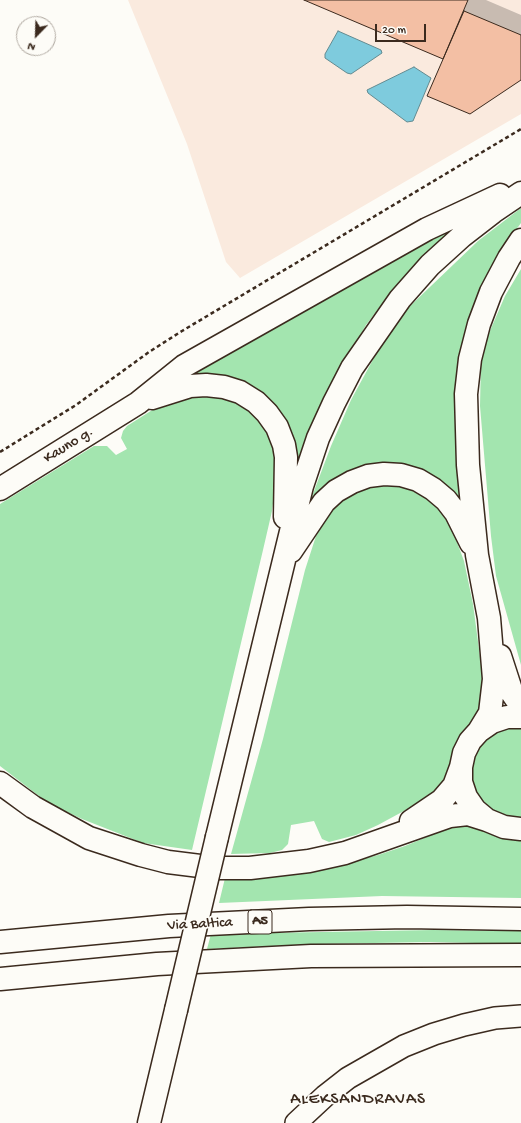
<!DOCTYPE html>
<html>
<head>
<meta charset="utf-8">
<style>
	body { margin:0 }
	#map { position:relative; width:521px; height:1123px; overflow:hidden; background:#fdfcf7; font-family:"Gochi Hand",sans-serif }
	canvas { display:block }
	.north { position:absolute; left:16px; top:16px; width:40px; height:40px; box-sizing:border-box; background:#fdfcf7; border:1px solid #afa8a0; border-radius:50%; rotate:203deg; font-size:11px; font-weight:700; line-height:16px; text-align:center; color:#3b2a1e }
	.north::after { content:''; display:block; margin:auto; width:14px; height:18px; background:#3b2a1e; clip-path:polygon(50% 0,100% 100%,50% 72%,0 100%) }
	.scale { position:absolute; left:375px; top:24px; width:51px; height:18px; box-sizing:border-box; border:2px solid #3b2a1e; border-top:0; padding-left:5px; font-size:12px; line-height:14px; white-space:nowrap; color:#3b2a1e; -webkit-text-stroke:3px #fdfcf7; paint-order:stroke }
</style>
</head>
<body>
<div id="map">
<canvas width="521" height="1123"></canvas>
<div class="north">N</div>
<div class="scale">20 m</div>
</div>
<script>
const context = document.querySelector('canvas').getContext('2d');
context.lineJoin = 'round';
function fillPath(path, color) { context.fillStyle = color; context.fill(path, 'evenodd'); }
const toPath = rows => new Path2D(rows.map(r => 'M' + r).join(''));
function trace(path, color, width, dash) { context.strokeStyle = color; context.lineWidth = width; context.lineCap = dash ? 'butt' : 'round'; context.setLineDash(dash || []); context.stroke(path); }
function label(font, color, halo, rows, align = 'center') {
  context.font = font + ' "Gochi Hand",sans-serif'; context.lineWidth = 3.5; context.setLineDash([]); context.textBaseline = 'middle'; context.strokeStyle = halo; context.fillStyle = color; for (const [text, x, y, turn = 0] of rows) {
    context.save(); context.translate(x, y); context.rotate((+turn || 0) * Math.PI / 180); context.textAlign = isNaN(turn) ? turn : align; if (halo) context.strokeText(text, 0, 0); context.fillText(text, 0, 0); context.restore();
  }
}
fillPath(toPath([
	[128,0,521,0,521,114,240,278,226,262,187,144]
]), '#faeade');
fillPath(toPath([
	[498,202,444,242,398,283,366,325,340,370,310,429,297,476,271,405,183,379],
	[521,208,521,223,504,246,490,271,473,309,466,329,457,369,454,394,456,431,459,465,468,519,457,501,355,469,337,477,308,507,331,446,351,400,376,354,408,308,478,241],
	[521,269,521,665,496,576,491,536,480,406,481,360,486,340,505,296],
	[203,395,221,397,237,403,253,414,264,427,272,443,276,457,276,480,272,511,263,550,192,850,143,843,82,819,48,803,0,766,0,504,94,446,107,446,116,455,127,449,121,438,123,431,127,426,157,407,188,397],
	[384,482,413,488,440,508,451,526,464,561,473,604,484,687,484,700,448,777,437,793,378,825,356,835,329,842,322,839,314,821,291,825,288,844,282,850,270,853,231,854,263,739,305,570,316,536,331,510,339,500,353,491],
	[512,725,521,725,521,818,508,818,496,814,478,798,470,775,474,751,490,733],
	[454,822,521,836,521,898,382,896,219,903,225,878,264,878,315,872,378,855,405,846,429,836],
	[433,930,521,931,521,944,430,942,318,944,207,949,211,934]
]), '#a3e5af');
const water = toPath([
	[338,31,381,50,382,53,351,74,347,73,325,58,325,54,338,31],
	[414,67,431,78,413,121,407,122,368,93,367,90,414,67]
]);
fillPath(water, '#7ecbdd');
trace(water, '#638b91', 1);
fillPath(toPath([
	[306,0,486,0,521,15,521,79,444,59]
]), '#0003');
const building = toPath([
	[304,0,468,0,443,59,304,0],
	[464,11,521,35,521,80,470,114,427,96,464,11]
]);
fillPath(building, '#f3bfa4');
trace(building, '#3b2a1e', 1);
const minor = toPath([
	[296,1123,325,1096,348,1078,404,1046,434,1034,464,1025,495,1018,521,1016]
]);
const major = toPath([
	[152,398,190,386,206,385,224,387,240,392,256,402,267,413,277,427,284,445,286,457,285,517],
	[0,489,138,403,184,366,427,229,500,195],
	[291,551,324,502,336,491,352,482,368,476,384,474,401,475,418,480,433,489,446,500,456,513,471,543],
	[500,656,512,693,521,706],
	[521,717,507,717,492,722,479,731,470,741,464,753,461,767,461,782,466,797,475,810,487,820,504,827,521,829],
	[479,731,490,713,494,679,489,618,477,555,468,465,466,394,470,359,479,324,491,292,509,258,521,240],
	[0,783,33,807,89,838,141,855,168,862,216,868,250,868,309,861,345,853,450,816,468,814,487,820],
	[411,821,442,800,454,786,461,767],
	[217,837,302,486,318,438,334,403,352,368,400,299,430,265,462,236,493,212,521,193],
	[149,1123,176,1010]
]);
const highway = toPath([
	[0,942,169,926,309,919,407,917,521,919],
	[0,979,157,964,311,956,521,955]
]);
trace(minor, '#3b2a1e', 24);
trace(major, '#3b2a1e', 25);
trace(highway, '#3b2a1e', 25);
trace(toPath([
	[0,452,76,405,149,352,182,331,521,129]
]), '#3b2a1e', 2.5, [4, 3]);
trace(minor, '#fdfcf7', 21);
trace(major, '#fdfcf7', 22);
trace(highway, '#fdfcf7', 22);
const majorBridge = toPath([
	[176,1010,217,837]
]);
trace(majorBridge, '#3b2a1e', 25, []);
trace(majorBridge, '#fdfcf7', 22);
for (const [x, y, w] of [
	[260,922,24]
]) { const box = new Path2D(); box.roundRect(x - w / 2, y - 12, w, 24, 3); context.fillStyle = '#fdfcf7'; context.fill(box); trace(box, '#3b2a1e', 1); }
label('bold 14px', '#3b2a1e', null, [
	["A5",260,922]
]);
label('15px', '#3b2a1e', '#fdfcf7', [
	["Kauno g.",69,446,-32],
	["Via Baltica",200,925,-3]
]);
context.letterSpacing = '1px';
label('17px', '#3b2a1e', '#fdfcf7', [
	["ALEKSANDRAVAS",358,1100]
]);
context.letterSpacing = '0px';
</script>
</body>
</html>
